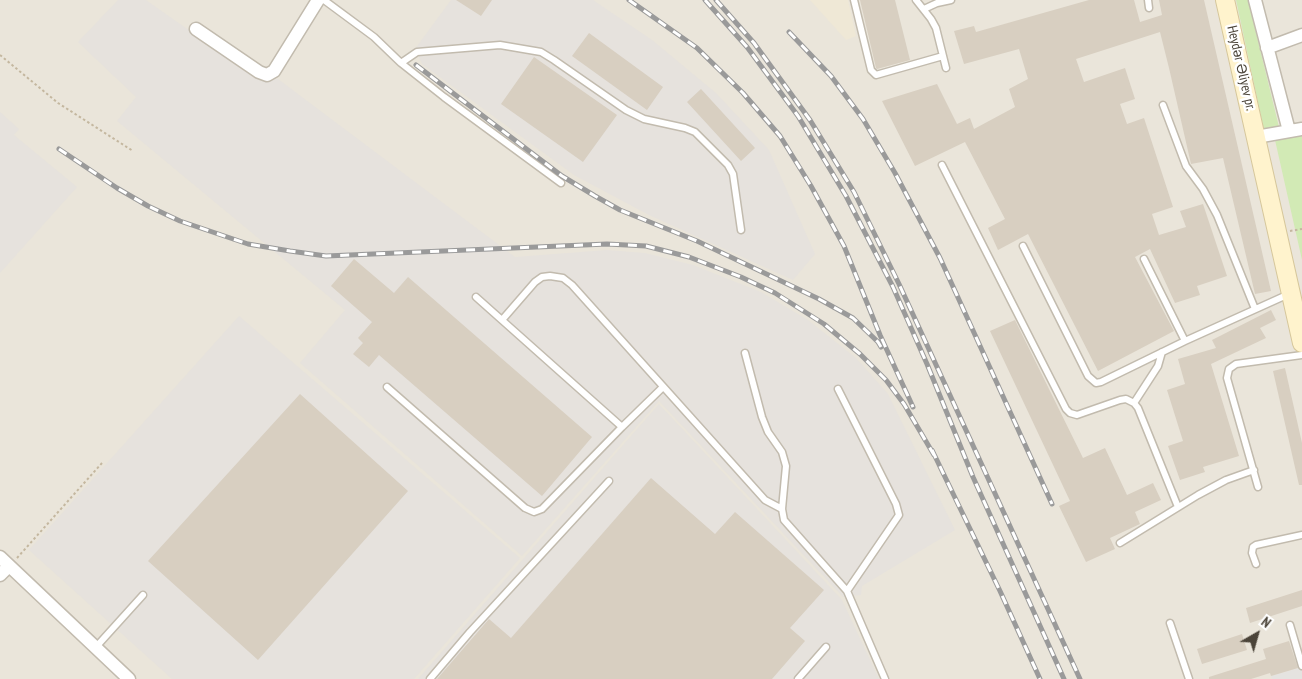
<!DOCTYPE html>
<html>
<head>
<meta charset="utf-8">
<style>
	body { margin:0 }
	#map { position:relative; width:1302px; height:679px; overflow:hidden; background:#f6f3ec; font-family:"PT Sans Narrow",sans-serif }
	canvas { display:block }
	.north { position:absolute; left:1232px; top:609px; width:50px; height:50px; -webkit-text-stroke:4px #fff; paint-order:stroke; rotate:38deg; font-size:14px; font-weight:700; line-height:20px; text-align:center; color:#4b4439 }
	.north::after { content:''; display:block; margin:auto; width:18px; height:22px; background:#4b4439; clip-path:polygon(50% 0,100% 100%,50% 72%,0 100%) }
</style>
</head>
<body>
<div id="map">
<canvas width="1302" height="679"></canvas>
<div class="north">N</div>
</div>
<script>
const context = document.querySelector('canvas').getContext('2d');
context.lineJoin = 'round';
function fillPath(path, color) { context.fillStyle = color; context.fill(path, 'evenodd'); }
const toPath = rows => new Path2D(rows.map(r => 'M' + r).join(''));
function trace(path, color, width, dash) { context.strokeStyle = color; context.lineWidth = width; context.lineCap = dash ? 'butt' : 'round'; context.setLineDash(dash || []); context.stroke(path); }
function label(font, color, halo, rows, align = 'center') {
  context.font = font + ' "PT Sans Narrow",sans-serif'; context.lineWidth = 5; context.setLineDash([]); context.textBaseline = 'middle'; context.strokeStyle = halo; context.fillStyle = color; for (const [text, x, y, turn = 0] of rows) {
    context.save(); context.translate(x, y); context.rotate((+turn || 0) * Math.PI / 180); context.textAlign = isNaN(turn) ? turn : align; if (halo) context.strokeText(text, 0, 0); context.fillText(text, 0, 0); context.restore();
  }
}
fillPath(toPath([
	[0,0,1302,0,1302,679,0,679]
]), '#eae5da');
fillPath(toPath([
	[118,0,146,0,261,81,278,79,515,257,607,250,645,253,693,265,761,292,808,320,856,358,888,394,955,530,862,586,861,595,843,597,659,401,522,556,300,363,345,310,117,121,136,97,78,42],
	[451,0,593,0,652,40,716,93,769,150,815,254,793,280,649,215,574,175,422,64,415,49],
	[0,112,19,129,14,135,77,187,0,273],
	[239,316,520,558,414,679,172,679,29,550],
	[659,404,842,600,879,679,418,679]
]), '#e6e2dd');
fillPath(toPath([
	[810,0,848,0,856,36,846,40]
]), '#efe8d6');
fillPath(toPath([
	[1236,0,1248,0,1279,127,1264,130],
	[1302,136,1302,260,1275,140]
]), '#d2eab5');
fillPath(toPath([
	[1302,667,1302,679,1272,679,1271,676]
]), '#e5e3e0');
fillPath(toPath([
	[456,0,492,0,481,16],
	[860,0,895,0,910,60,877,69,876,68],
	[1089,0,1134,0,1140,22,1162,15,1159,0,1204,0,1271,291,1255,294,1223,158,1191,164,1169,68,1160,32,1076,59,1084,82,1125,68,1135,99,1120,104,1127,124,1144,118,1173,207,1152,214,1159,235,1186,227,1180,211,1203,204,1227,276,1197,286,1200,295,1175,303,1150,249,1135,257,1174,331,1098,371,1028,234,998,250,988,228,1005,219,965,142,915,166,882,101,937,84,957,124,970,118,974,129,1015,107,1009,89,1028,79,1019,49,964,64,954,31,974,26,976,32],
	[589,33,663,87,647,110,572,56],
	[534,57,617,115,583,162,501,104],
	[701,89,755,148,741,161,687,102],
	[354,259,394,293,408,277,592,437,542,496,379,355,369,367,353,354,363,343,358,338,372,322,331,286],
	[1271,310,1276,320,1260,328,1266,338,1211,364,1239,456,1203,467,1205,472,1180,480,1168,446,1183,441,1167,390,1185,384,1178,359,1216,348,1212,340],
	[1015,320,1083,458,1105,448,1127,495,1153,483,1161,500,1135,512,1140,524,1110,538,1115,549,1086,562,1059,506,1070,501,990,331],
	[1285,368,1302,443,1302,485,1299,485,1273,371],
	[300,394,408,491,258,660,148,561],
	[651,478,715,534,735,512,824,590,790,628,805,641,772,679,437,679,489,619,511,638],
	[1302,590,1302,606,1250,623,1246,608],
	[1242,634,1247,650,1202,664,1197,649],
	[1289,641,1298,668,1271,676,1270,673,1251,679,1209,679,1209,677,1266,659,1263,649]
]), '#d8cfc1');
const service = toPath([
	[324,0,374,37,401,63,444,97,561,183],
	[854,0,871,70,876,75,943,56],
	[916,0,931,19,936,28,946,68],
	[1148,0,1149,8],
	[924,9,937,3,951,0],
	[401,63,417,52,500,45,541,52,554,60,626,110,644,119,685,128,695,132,728,165,733,174,741,230],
	[1163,105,1186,166,1203,189,1217,215,1255,309],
	[942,165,1066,409,1070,413,1077,415,1120,400,1126,399,1134,403,1138,408,1178,507],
	[1023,246,1088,376,1096,383,1101,382,1185,341,1289,294],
	[1144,259,1185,341],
	[502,320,535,282,542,277,550,276,563,278,572,285,765,500,782,509],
	[745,353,762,417,768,432,782,452,786,466,782,509,784,520,847,591,885,679],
	[387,387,525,508,534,512,542,509,622,427,476,297],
	[838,389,896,504,899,515,847,591],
	[1134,403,1158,366,1162,352],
	[622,427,663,387],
	[1258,487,1227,378,1229,369,1236,364,1302,355],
	[1120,543,1198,495,1226,480,1254,470],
	[1256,564,1252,553,1253,547,1256,545,1302,535],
	[1170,623,1189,679],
	[1290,625,1302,666],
	[96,647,143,595],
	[430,679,470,632,609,481],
	[798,679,826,647]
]);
const minor = toPath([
	[1255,0,1289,131],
	[196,29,259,72,267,75,274,71,318,0],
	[1267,48,1302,35],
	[1256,137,1302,129],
	[0,557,129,679],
	[0,575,9,566]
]);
const secondary = toPath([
	[1225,0,1302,343]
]);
trace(service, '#c2bbae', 9);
trace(minor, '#c2bbae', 15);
trace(secondary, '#d6c79b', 20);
trace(toPath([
	[0,55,58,103,133,151],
	[1290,231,1302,229],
	[17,558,102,463]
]), '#c4b79f', 2, [2.5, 2.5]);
trace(service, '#fff', 6);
trace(minor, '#fff', 12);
trace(secondary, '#fff3cd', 18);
const rail = toPath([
	[629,0,697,48,743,93,780,136,811,186,844,246,880,335,913,407],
	[705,0,747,47,798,116,846,196,893,287,927,364,973,477,1064,679],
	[716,0,754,43,810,120,854,192,899,284,1080,679],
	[789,32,831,76,863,119,895,173,940,258,1052,504],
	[416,65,562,176,595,196,620,210,697,241,819,299,853,318,878,342,881,347],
	[59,149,117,188,148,206,180,221,248,244,290,251,326,256,607,244,646,246,689,257,741,277,775,293,824,324,860,354,886,380,904,404,934,455],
	[932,450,1000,591,1040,679]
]);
trace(rail, '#9a9a9a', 5);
trace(rail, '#fff', 3, [9]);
label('14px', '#4b4439', '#fff', [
	["Heydər Əliyev pr.",1241,68,77]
]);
</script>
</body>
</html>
